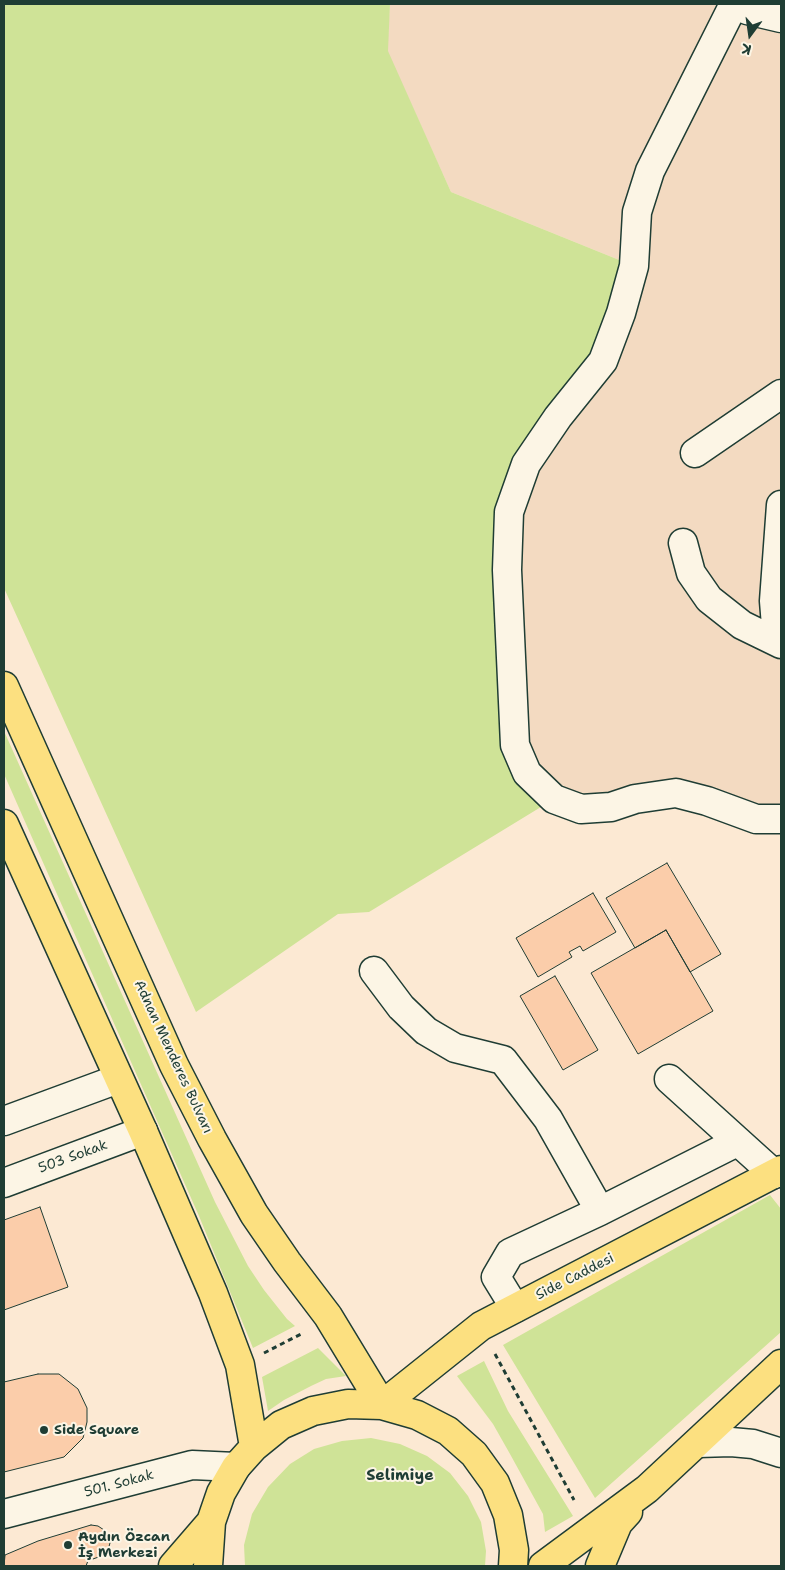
<!DOCTYPE html>
<html>
<head>
<meta charset="utf-8">
<style>
	body { margin:0 }
	#map { position:relative; width:785px; height:1570px; overflow:hidden; background:#fce9d3; font-family:"Shantell Sans",sans-serif }
	canvas { display:block }
	.frame { position:absolute; inset:0; border:5px solid #1f3d34; pointer-events:none }
	.north { position:absolute; left:725px; top:10px; width:50px; height:50px; -webkit-text-stroke:4px #fcf5e5; paint-order:stroke; rotate:194deg; font-size:14px; font-weight:700; line-height:20px; text-align:center; color:#1f3d34 }
	.north::after { content:''; display:block; margin:auto; width:18px; height:22px; background:#1f3d34; clip-path:polygon(50% 0,100% 100%,50% 72%,0 100%) }
</style>
</head>
<body>
<div id="map">
<canvas width="785" height="1570"></canvas>
<div class="frame"></div>
<div class="north">K</div>
</div>
<script>
const context = document.querySelector('canvas').getContext('2d');
context.lineJoin = 'round';
function fillPath(path, color) { context.fillStyle = color; context.fill(path, 'evenodd'); }
const toPath = rows => new Path2D(rows.map(r => 'M' + r).join(''));
function trace(path, color, width, dash) { context.strokeStyle = color; context.lineWidth = width; context.lineCap = dash ? 'butt' : 'round'; context.setLineDash(dash || []); context.stroke(path); }
function label(font, color, halo, rows, align = 'center') {
  context.font = font + ' "Shantell Sans",sans-serif'; context.lineWidth = 4; context.setLineDash([]); context.textBaseline = 'middle'; context.strokeStyle = halo; context.fillStyle = color; for (const [text, x, y, turn = 0] of rows) {
    context.save(); context.translate(x, y); context.rotate((+turn || 0) * Math.PI / 180); context.textAlign = isNaN(turn) ? turn : align; if (halo) context.strokeText(text, 0, 0); context.fillText(text, 0, 0); context.restore();
  }
}
fillPath(toPath([
	[390,4,781,4,781,819,707,801,611,807,527,773,509,512,634,266,451,192,387,51]
]), '#f3dac1');
fillPath(toPath([
	[4,4,390,4,388,51,451,192,634,266,621,313,509,512,515,745,554,799,369,912,338,914,196,1012,4,588],
	[4,731,215,1202,248,1266,264,1290,287,1319,295,1326,253,1348,199,1216,4,774],
	[770,1195,781,1209,781,1332,595,1498,503,1345],
	[318,1348,346,1376,326,1379,311,1386,284,1400,268,1411,262,1377],
	[484,1361,508,1411,573,1516,545,1532,543,1514,510,1454,493,1424,457,1376],
	[371,1438,400,1444,427,1456,450,1473,468,1496,481,1522,486,1551,485,1566,245,1566,244,1545,252,1514,268,1487,290,1464,314,1449,342,1441]
]), '#cfe397');
const building = toPath([
	[667,863,721,954,690,972,666,930,635,948,606,898,667,863],
	[593,893,616,932,583,951,580,946,569,952,572,957,538,977,516,938,593,893],
	[666,930,713,1011,638,1054,591,973,666,930],
	[555,976,598,1050,563,1070,520,996,555,976],
	[40,1207,68,1287,4,1310,4,1220,40,1207],
	[38,1374,59,1374,78,1389,87,1408,87,1422,83,1438,64,1457,4,1472,4,1382,38,1374],
	[91,1525,98,1526,104,1530,110,1543,108,1550,104,1555,93,1559,89,1558,86,1566,4,1566,5,1555,38,1541,91,1525]
]);
fillPath(building, '#fbcdaa');
trace(building, '#1f3d34', 1);
const minor = toPath([
	[734,4,650,171,637,212,634,266,621,313,603,361,558,417,526,464,509,512,507,570,515,745,527,773,554,799,581,809,611,807,635,799,676,793,707,801,756,819,781,819],
	[734,4,747,10,781,18],
	[695,453,781,394],
	[781,505,774,601,776,626,781,633],
	[683,543,691,573,709,599,742,625,781,644],
	[374,971,401,1007,426,1031,455,1048,503,1060,548,1119,600,1211],
	[669,1079,774,1174],
	[4,1121,118,1079],
	[4,1183,143,1131],
	[515,1308,496,1277,510,1253,600,1211,737,1142],
	[698,1443,731,1442,753,1444,781,1453],
	[4,1514,192,1465,236,1467]
]);
const major = toPath([
	[4,686,174,1065,212,1139,254,1214,287,1262,328,1316,382,1405,481,1326,781,1170],
	[4,824,143,1131,213,1293,240,1365,254,1447],
	[173,1566,211,1522],
	[208,1566,211,1522,221,1493,236,1467,254,1447,281,1425,313,1411,348,1404,382,1405,417,1415,448,1431,474,1454,495,1483,508,1515,514,1550,513,1566],
	[543,1566,647,1489,781,1364],
	[600,1566,618,1523,628,1512]
]);
trace(minor, '#1f3d34', 31);
trace(major, '#1f3d34', 31);
trace(toPath([
	[264,1353,303,1333],
	[495,1354,574,1500]
]), '#1f3d34', 3, [5, 4]);
trace(minor, '#fcf5e5', 28);
trace(major, '#fce080', 28);
for (const [x, y, r, color] of [
	[44,1430,5,"#1f3d34"],
	[68,1545,5,"#1f3d34"]
]) { const dot = new Path2D(); dot.arc(x, y, r, 0, 2 * Math.PI); context.fillStyle = color; context.fill(dot); trace(dot, '#fcf5e5', 2); }
label('14px', '#1f3d34', '#fcf5e5', [
	["Adnan Menderes Bulvarı",173,1057,65],
	["503 Sokak",73,1157,-20],
	["Side Caddesi",575,1277,-27],
	["501. Sokak",119,1484,-15]
]);
label('bold 14px', '#1f3d34', '#fcf5e5', [
	["Side Square",54,1430],
	["Aydın Özcan",78,1537],
	["İş Merkezi",78,1553]
], 'left');
label('bold 16px', '#1f3d34', '#fcf5e5', [
	["Selimiye",400,1476]
]);
</script>
</body>
</html>
